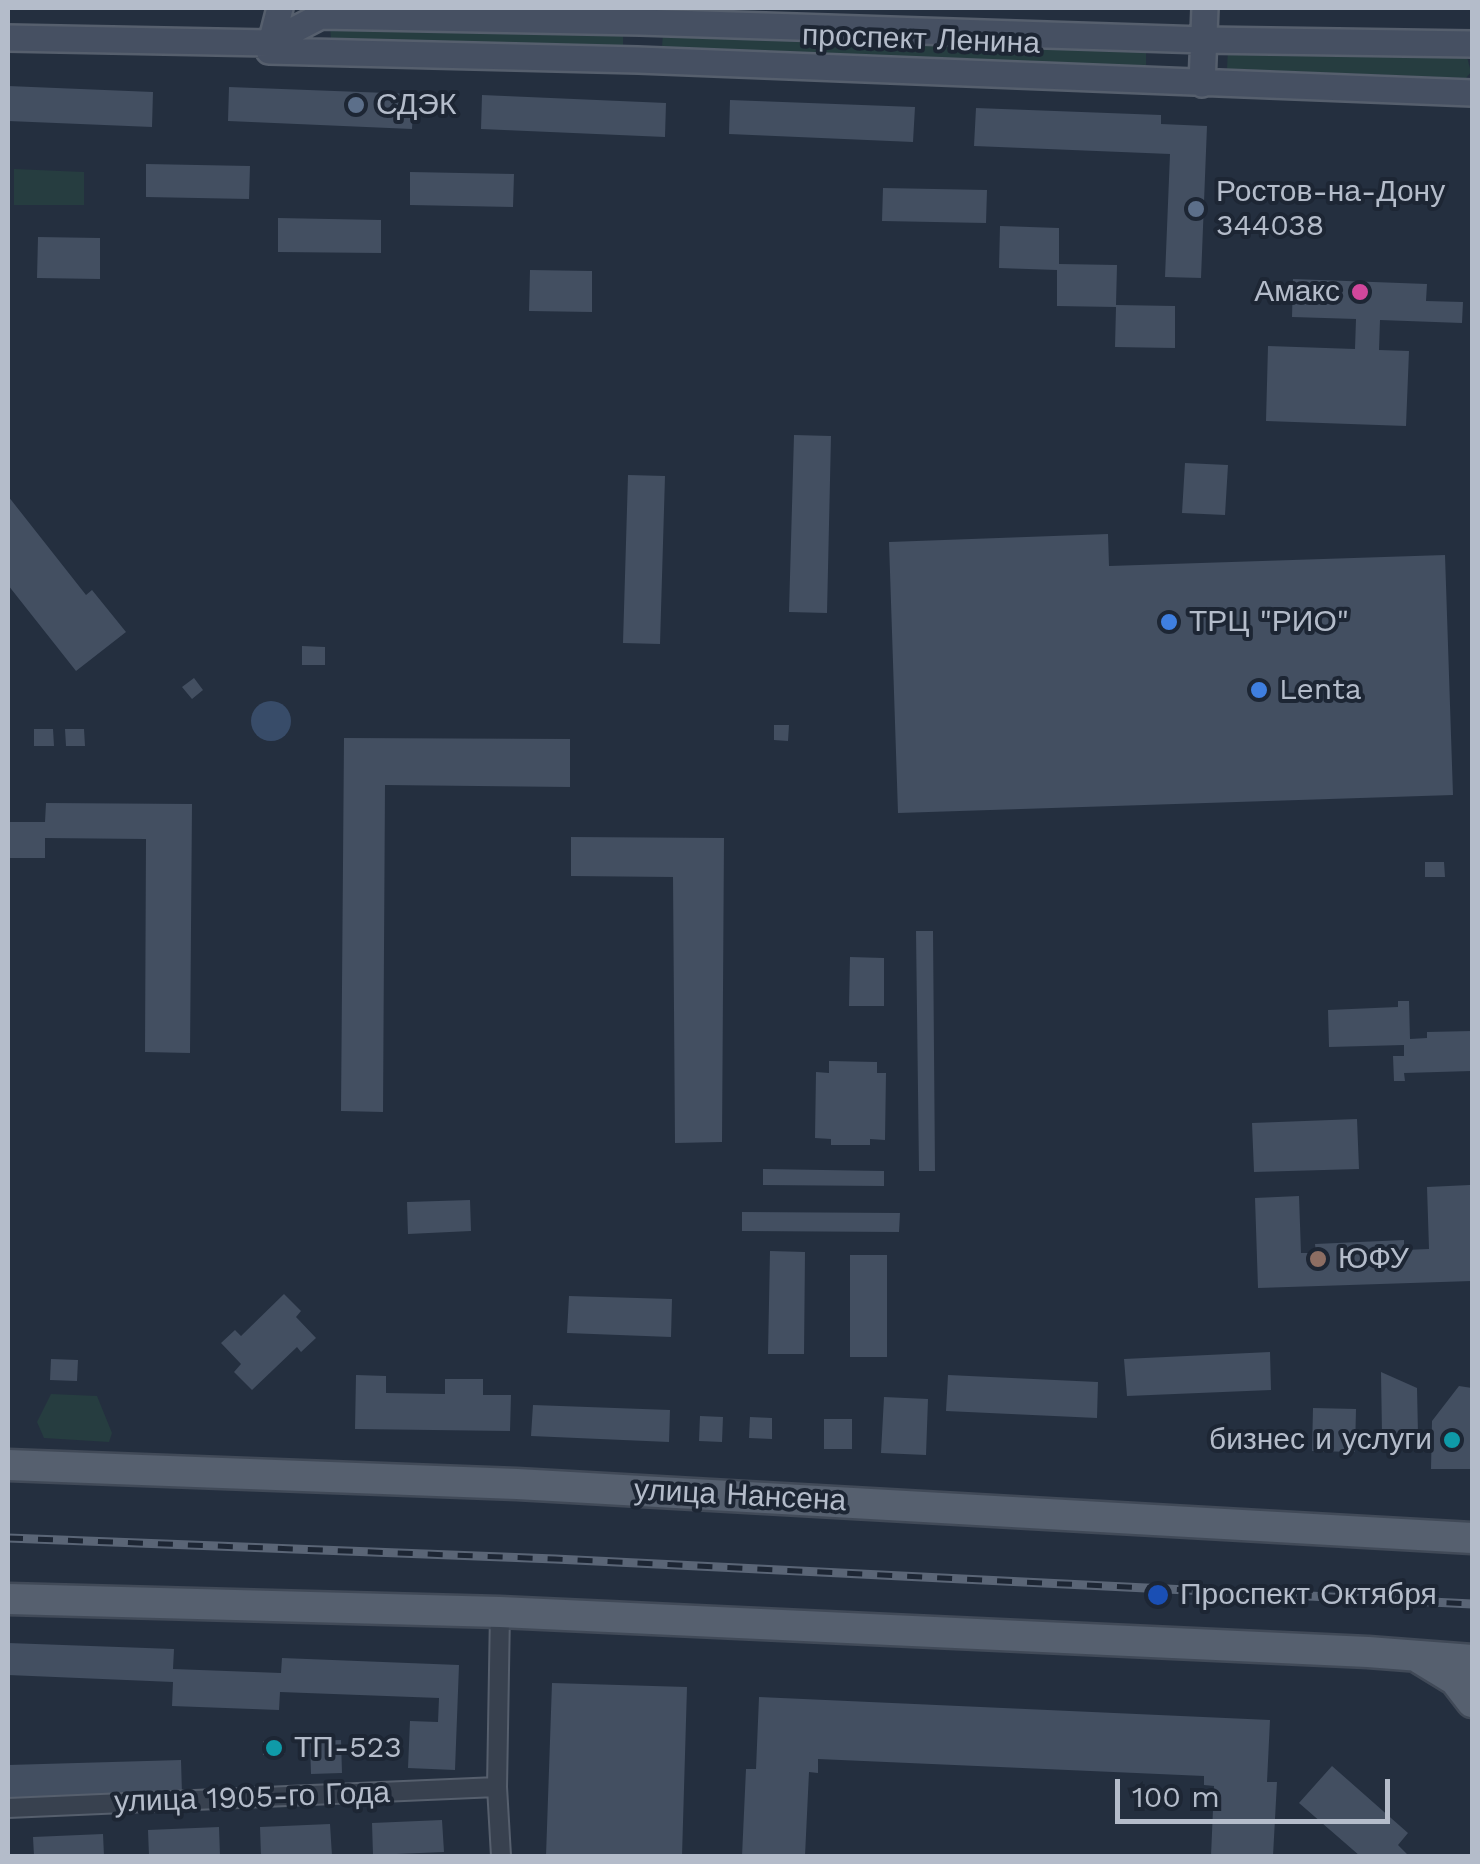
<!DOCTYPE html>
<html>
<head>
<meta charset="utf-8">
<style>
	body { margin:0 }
	#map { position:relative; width:1480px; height:1864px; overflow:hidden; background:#242f3f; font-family:"Work Sans",sans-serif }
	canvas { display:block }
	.frame { position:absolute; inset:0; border:10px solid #b4bcca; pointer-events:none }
	.scale { position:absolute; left:1115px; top:1779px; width:275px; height:45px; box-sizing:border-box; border:5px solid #b4bcca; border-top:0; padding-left:12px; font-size:30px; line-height:35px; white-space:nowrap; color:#b4bcca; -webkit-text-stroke:8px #1d2634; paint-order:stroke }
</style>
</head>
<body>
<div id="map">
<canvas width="1480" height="1864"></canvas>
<div class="frame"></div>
<div class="scale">100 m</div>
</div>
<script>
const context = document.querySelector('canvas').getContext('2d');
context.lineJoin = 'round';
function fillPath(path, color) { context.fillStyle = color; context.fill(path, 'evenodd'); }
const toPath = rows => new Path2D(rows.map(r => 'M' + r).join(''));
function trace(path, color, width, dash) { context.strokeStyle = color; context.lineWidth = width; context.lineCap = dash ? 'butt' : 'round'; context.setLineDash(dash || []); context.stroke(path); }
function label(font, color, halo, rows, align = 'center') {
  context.font = font + ' "Work Sans",sans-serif'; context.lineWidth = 8; context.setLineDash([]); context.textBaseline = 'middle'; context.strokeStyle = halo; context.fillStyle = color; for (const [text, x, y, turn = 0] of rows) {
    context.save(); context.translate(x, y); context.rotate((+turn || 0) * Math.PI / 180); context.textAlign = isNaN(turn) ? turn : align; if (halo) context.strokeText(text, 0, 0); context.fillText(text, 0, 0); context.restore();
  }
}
fillPath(toPath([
	[330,26,623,32,623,46,331,40],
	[663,32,1146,50,1146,66,662,48],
	[1228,49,1467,57,1471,72,1466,78,1227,69],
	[14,169,84,172,84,205,14,205],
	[51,1394,97,1396,112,1433,109,1442,44,1438,37,1422]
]), '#263d40');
fillPath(toPath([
	'251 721a20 20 0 1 1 40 0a20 20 0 1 1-40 0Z'
]), '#384c69');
fillPath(toPath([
	[8,86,153,92,152,127,8,121],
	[229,87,414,94,412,129,228,121],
	[482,95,666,103,665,137,481,129],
	[730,100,915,107,913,142,729,134],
	[976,108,1161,115,1161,124,1207,126,1201,278,1165,277,1170,154,974,146],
	[146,164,250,166,249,199,146,197],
	[410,172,514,174,513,207,410,205],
	[883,188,987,190,986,223,882,221],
	[278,218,381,220,381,253,278,252],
	[1000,226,1059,228,1059,264,1117,265,1116,305,1175,306,1175,348,1115,347,1116,307,1057,306,1057,270,999,268],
	[38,237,100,238,100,279,37,278],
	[530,270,592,271,592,312,529,311],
	[1293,279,1427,284,1426,301,1463,302,1462,323,1380,320,1379,350,1409,351,1406,426,1266,421,1268,346,1355,349,1356,319,1292,317],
	[794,435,831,436,827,613,789,612],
	[1185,463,1228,465,1225,515,1182,513],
	[628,475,665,476,660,644,623,643],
	[8,496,86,595,92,590,126,632,76,671,8,585],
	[1108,534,1109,566,1445,555,1453,795,898,813,889,542],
	[302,646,325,647,325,665,302,665],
	[194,678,203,690,192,699,182,687],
	[774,725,789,725,788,741,774,740],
	[34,729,53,729,54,746,34,746],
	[65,729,84,729,85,746,66,746],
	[344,738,570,739,570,787,385,785,383,1112,341,1111],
	[46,803,192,804,190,1053,145,1052,146,839,45,838,45,858,8,858,8,822,45,822],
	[571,837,724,838,722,1142,675,1143,673,877,571,876],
	[1425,862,1444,862,1445,877,1425,877],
	[916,931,933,931,935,1171,919,1171],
	[850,957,884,958,884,1006,849,1006],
	[1398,1001,1409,1001,1410,1039,1427,1038,1427,1032,1472,1031,1472,1071,1404,1073,1405,1081,1394,1081,1393,1056,1404,1056,1404,1045,1329,1047,1328,1010,1398,1007],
	[829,1061,877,1062,877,1073,886,1073,885,1140,870,1139,870,1145,831,1145,831,1139,815,1138,816,1072,829,1073],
	[1357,1119,1359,1169,1254,1172,1252,1123],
	[763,1169,884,1171,884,1186,763,1185],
	[1470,1185,1472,1281,1258,1288,1255,1198,1299,1196,1301,1253,1316,1253,1315,1244,1404,1240,1404,1250,1429,1249,1427,1187],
	[470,1200,471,1231,408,1234,407,1202],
	[742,1212,900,1213,899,1232,742,1231],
	[770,1251,805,1252,804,1354,768,1354],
	[850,1255,887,1255,887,1357,850,1357],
	[284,1294,301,1311,296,1317,316,1338,301,1352,297,1347,252,1390,234,1372,241,1364,221,1343,235,1330,241,1336],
	[569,1296,672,1299,671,1337,567,1333],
	[1270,1352,1271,1390,1127,1396,1124,1359],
	[51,1359,78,1360,77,1381,50,1380],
	[1381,1372,1417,1388,1418,1434,1382,1435],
	[356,1375,386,1376,386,1393,445,1394,445,1379,483,1379,483,1395,511,1395,510,1431,355,1429],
	[948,1375,1098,1382,1097,1418,946,1411],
	[1459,1386,1472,1388,1472,1469,1431,1469,1432,1421],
	[884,1397,928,1399,926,1455,881,1453],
	[533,1405,670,1410,669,1442,531,1436],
	[1313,1408,1356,1409,1355,1452,1312,1451],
	[700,1416,723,1417,722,1442,699,1441],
	[750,1417,772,1418,772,1439,749,1438],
	[824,1419,852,1419,852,1449,824,1449],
	[8,1643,174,1649,173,1669,281,1673,282,1658,459,1665,455,1770,408,1768,410,1721,438,1722,439,1698,280,1692,279,1710,172,1706,173,1682,8,1675],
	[552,1683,687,1687,682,1856,546,1856],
	[759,1697,1270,1720,1267,1782,1277,1782,1273,1856,1211,1856,1214,1786,1204,1785,1204,1776,818,1759,818,1773,809,1772,805,1856,742,1856,746,1769,756,1769],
	[341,1740,342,1773,311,1774,310,1741],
	[263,1741,284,1741,285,1754,263,1755],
	[181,1760,182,1794,8,1799,8,1765],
	[1332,1766,1408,1833,1398,1845,1409,1856,1360,1856,1299,1803],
	[442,1820,444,1852,373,1855,372,1823],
	[330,1824,332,1856,261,1856,260,1827],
	[219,1827,220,1856,149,1856,148,1830],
	[103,1834,104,1856,34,1856,33,1837]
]), '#434f61');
const street = toPath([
	[500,1612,497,1787,501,1856],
	[8,1808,497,1787]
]);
const secondary = toPath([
	[280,8,269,51,638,60,1472,93],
	[8,38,269,43,321,16,640,22,1204,40,1472,44],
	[1202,84,1205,8]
]);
const primary = toPath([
	[8,1465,517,1484,1472,1538],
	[8,1599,500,1612,1368,1652,1472,1660],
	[1419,1658,1455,1680,1472,1702]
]);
trace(street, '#565f6d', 22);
trace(secondary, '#565f6d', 30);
trace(primary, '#414a58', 35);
trace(street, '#38414f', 18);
trace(secondary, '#465062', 25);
trace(primary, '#56606f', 30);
const rail = toPath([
	[8,1538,555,1559,1472,1604]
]);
trace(rail, '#5a6576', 9);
trace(rail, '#1d2634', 5, [15]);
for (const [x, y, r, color] of [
	[356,105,10,"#5c6f8a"],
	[1196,209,10,"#5c6f8a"],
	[1360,292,10,"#d1479c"],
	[1169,622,10,"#3f7fe0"],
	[1259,690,10,"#3f7fe0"],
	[1318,1259,10,"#8d6e63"],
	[1452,1440,10,"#0f9aa8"],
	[1158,1595,12,"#1a4fb4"],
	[274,1748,10,"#0f9aa8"]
]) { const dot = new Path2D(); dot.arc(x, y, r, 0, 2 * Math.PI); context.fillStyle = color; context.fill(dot); trace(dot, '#1d2634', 4); }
label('30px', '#b4bcca', '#1d2634', [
	["проспект Ленина",921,40,2],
	["улица Нансена",740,1496,3],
	["улица 1905-го Года",252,1798,-2]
]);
label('30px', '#b4bcca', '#1d2634', [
	["СДЭК",376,105],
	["Ростов-на-Дону",1216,192],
	["344038",1216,226],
	["Амакс",1340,292,"right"],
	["ТРЦ \"РИО\"",1189,622],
	["Lenta",1279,690],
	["ЮФУ",1338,1259],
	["бизнес и услуги",1432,1440,"right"],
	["Проспект Октября",1180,1595],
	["ТП-523",294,1748]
], 'left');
</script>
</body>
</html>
